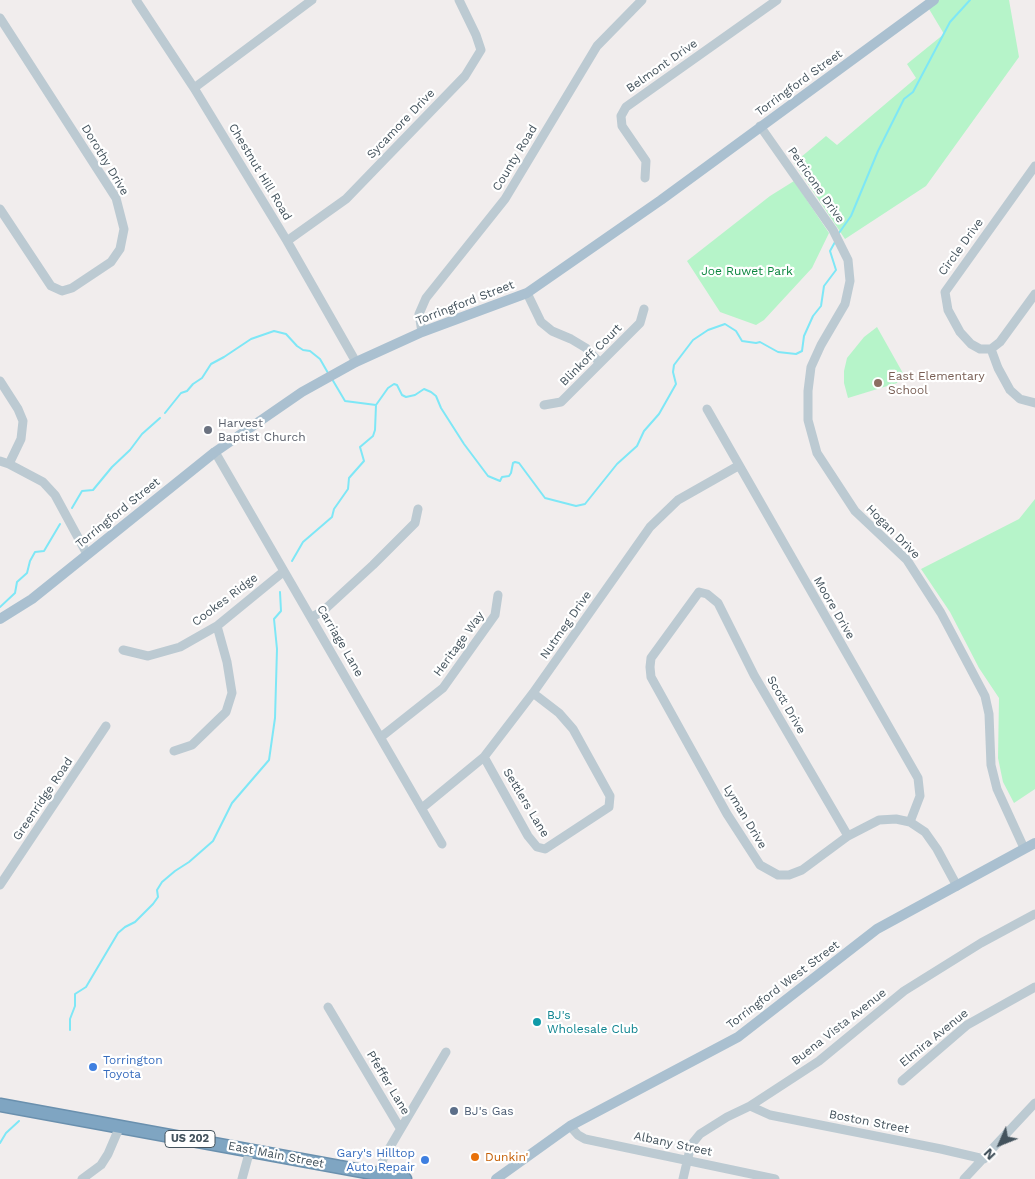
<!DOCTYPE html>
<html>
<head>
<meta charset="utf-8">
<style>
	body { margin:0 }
	#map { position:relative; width:1035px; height:1179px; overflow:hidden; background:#f1eded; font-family:"Work Sans",sans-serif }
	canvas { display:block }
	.north { position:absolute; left:975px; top:1119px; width:50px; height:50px; -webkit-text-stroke:4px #fff; paint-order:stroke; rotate:226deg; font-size:14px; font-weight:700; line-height:20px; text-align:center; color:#44535d }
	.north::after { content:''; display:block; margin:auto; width:18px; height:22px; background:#44535d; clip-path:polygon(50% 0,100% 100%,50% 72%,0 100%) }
</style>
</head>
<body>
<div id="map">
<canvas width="1035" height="1179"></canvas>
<div class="north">N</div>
</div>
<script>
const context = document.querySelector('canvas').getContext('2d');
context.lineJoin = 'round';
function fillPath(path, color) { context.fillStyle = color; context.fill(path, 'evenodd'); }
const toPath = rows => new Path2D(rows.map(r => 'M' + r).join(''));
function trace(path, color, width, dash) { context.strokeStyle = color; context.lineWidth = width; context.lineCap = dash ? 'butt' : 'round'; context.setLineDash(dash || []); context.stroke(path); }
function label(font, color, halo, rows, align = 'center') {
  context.font = font + ' "Work Sans",sans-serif'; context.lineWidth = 4.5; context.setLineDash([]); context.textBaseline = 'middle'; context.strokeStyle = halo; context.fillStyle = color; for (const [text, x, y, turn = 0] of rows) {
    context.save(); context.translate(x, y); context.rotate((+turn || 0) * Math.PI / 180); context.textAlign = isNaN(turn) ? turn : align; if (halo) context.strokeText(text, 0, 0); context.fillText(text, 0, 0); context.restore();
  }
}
fillPath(toPath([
	[931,0,1009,0,1019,57,926,186,845,239,794,163,826,136,837,145,916,78,907,64,944,34,926,4],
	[794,181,829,233,812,268,764,320,756,325,720,312,687,261,770,196],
	[877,327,904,375,897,383,848,398,844,383,844,371,847,358,864,337],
	[1035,499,1035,789,1014,803,1003,782,998,758,999,698,979,668,950,612,921,569,1019,519]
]), '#b6f4c9');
trace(toPath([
	[839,233,851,216,878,151,904,99,913,92,950,22,970,0],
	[332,379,345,401,376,405],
	[165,413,181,393,187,391,193,384,202,378,211,364,224,357,251,339,274,331,286,334,297,346,303,350,310,351,320,359,328,373],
	[72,508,82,491,93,490,112,467,130,450,142,434,160,418],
	[292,561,303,542,332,517,334,509,348,489,349,478,364,461,360,447,373,436,375,430,376,405,388,388,394,384,397,385,402,395,406,397,415,395,424,389,431,392,436,396,441,408,464,444,488,476,500,481,502,477,509,476,511,473,513,463,515,462,519,463,545,498,576,506,585,504,617,464,637,446,644,431,659,414,676,384,673,372,674,365,693,340,708,330,725,324,736,331,742,341,756,343,760,342,778,352,796,354,802,351,804,336,813,316,821,306,824,286,836,270,830,251,835,242],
	[0,607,15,593,17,582,27,573,30,561,35,552,44,551,60,524],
	[70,1030,70,1019,75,1006,75,994,86,987,118,933,125,927,135,922,153,904,158,897,157,890,162,882,175,871,189,862,213,841,232,803,269,760,275,718,277,649,274,619,281,611,280,592],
	[0,1143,6,1133,19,1121]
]), '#7ee7f6', 2);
const highway = toPath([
	[0,1105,405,1179]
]);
trace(highway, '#6a90ae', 15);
trace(toPath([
	[136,0,194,88,287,241,356,362],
	[0,18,116,198,124,229,120,249,111,262,72,288,62,291,51,286,0,209],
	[194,88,312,0],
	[760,126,833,230,848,260,850,281,845,304,821,345,811,367,808,391,808,420,817,453,855,511,907,560,941,613,985,696,989,714,991,765,997,789,1024,848],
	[1035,166,945,292,948,310,960,332,971,344,980,349,991,349,1000,342,1035,294],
	[645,178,646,161,622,126,621,116,626,107,777,0],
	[287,241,346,199,465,76,481,50,476,35,459,0],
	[527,293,541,322,552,331,571,339,586,348,600,363],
	[422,332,419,314,426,298,505,199,597,46,642,0],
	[991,349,998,368,1010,390,1020,399,1035,403],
	[0,381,18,409,23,421,21,439,9,464,0,461],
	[544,405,561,402,640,323,644,309],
	[707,409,918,778,920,796,910,822],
	[215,452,442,844],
	[9,464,43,482,55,495,87,554],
	[312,617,323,611,373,565,415,523,418,509],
	[123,650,148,656,180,647,217,626,283,572],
	[381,737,443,688,495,615,498,595],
	[174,751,192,745,226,712,232,693,227,662,217,626],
	[484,757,528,836,537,847,545,849,609,807,610,796,573,729,559,713,533,693],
	[422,808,484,757,533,693,650,527,678,500,738,466],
	[848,836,754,675,718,603,707,594,699,592,651,658,650,667,651,677,727,814,760,865,778,875,789,875,802,870,848,836,879,820,896,819,910,822,925,832,937,849,957,886],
	[0,885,106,726],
	[328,1007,400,1128],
	[902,1081,967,1025,1035,987],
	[750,1106,770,1115,941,1149,984,1159],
	[570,1126,578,1135,585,1139,775,1179],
	[379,1174,383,1159,446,1052],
	[82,1179,101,1165,108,1154,120,1126],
	[242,1179,250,1150],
	[683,1179,691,1145,700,1134,727,1117,750,1106,819,1061,904,991,981,943,1035,914],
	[964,1179,1035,1103]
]), '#bccad2', 9);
trace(toPath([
	[0,619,32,599,215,452,302,392,356,362,422,332,527,293,661,200,934,0],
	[496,1179,570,1126,738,1037,877,929,1035,843]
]), '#aac0d0', 10);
trace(highway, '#7fa5c2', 12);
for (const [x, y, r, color] of [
	[878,383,5,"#8d6e63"],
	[208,430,5,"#6b7280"],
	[537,1022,5,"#0f9aa8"],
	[93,1067,5,"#3f7fe0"],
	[454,1111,5,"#5c6f8a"],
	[475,1157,5,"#e8710a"],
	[425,1160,5,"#3f7fe0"]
]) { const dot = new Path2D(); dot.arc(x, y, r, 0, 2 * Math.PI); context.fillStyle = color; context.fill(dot); trace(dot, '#fff', 2); }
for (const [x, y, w] of [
	[190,1139,50]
]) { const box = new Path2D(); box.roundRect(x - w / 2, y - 8.5, w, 17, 4); context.fillStyle = '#fff'; context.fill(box); trace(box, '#44535d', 1); }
label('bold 11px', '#44535d', null, [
	["US 202",190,1139]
]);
label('12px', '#44535d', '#fff', [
	["Belmont Drive",662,66,-35],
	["Torringford Street",799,83,-36],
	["Sycamore Drive",401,124,-46],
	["County Road",515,158,-59],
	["Dorothy Drive",105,160,59],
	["Chestnut Hill Road",260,172,59],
	["Petricone Drive",816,185,55],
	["Circle Drive",961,247,-54],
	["Torringford Street",465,303,-21],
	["Blinkoff Court",591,355,-45],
	["Torringford Street",118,513,-39],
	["Hogan Drive",893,532,45],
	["Cookes Ridge",225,600,-37],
	["Moore Drive",834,608,60],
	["Nutmeg Drive",566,625,-55],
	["Carriage Lane",340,641,60],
	["Heritage Way",459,644,-54],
	["Scott Drive",786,705,60],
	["Greenridge Road",43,799,-56],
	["Settlers Lane",526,803,59],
	["Lyman Drive",745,817,59],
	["Torringford West Street",783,985,-37],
	["Buena Vista Avenue",839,1027,-38],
	["Elmira Avenue",934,1038,-39],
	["Pfeffer Lane",388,1083,59],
	["Boston Street",869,1122,11],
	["Albany Street",673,1144,12],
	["East Main Street",276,1155,11]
]);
label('12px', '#0c863f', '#fff', [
	["Joe Ruwet Park",747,271]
]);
label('12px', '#785e54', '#fff', [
	["East Elementary",888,376],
	["School",888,390]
], 'left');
label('12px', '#5b616d', '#fff', [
	["Harvest",218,423],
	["Baptist Church",218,437]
], 'left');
label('12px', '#0d838f', '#fff', [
	["BJ's",547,1015],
	["Wholesale Club",547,1029]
], 'left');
label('12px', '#366cbe', '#fff', [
	["Torrington",103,1060],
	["Toyota",103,1074],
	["Gary's Hilltop",415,1153,"right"],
	["Auto Repair",415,1167,"right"]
], 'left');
label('12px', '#4e5e75', '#fff', [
	["BJ's Gas",464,1111]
], 'left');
label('12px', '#c56008', '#fff', [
	["Dunkin'",485,1157]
], 'left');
</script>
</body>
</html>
